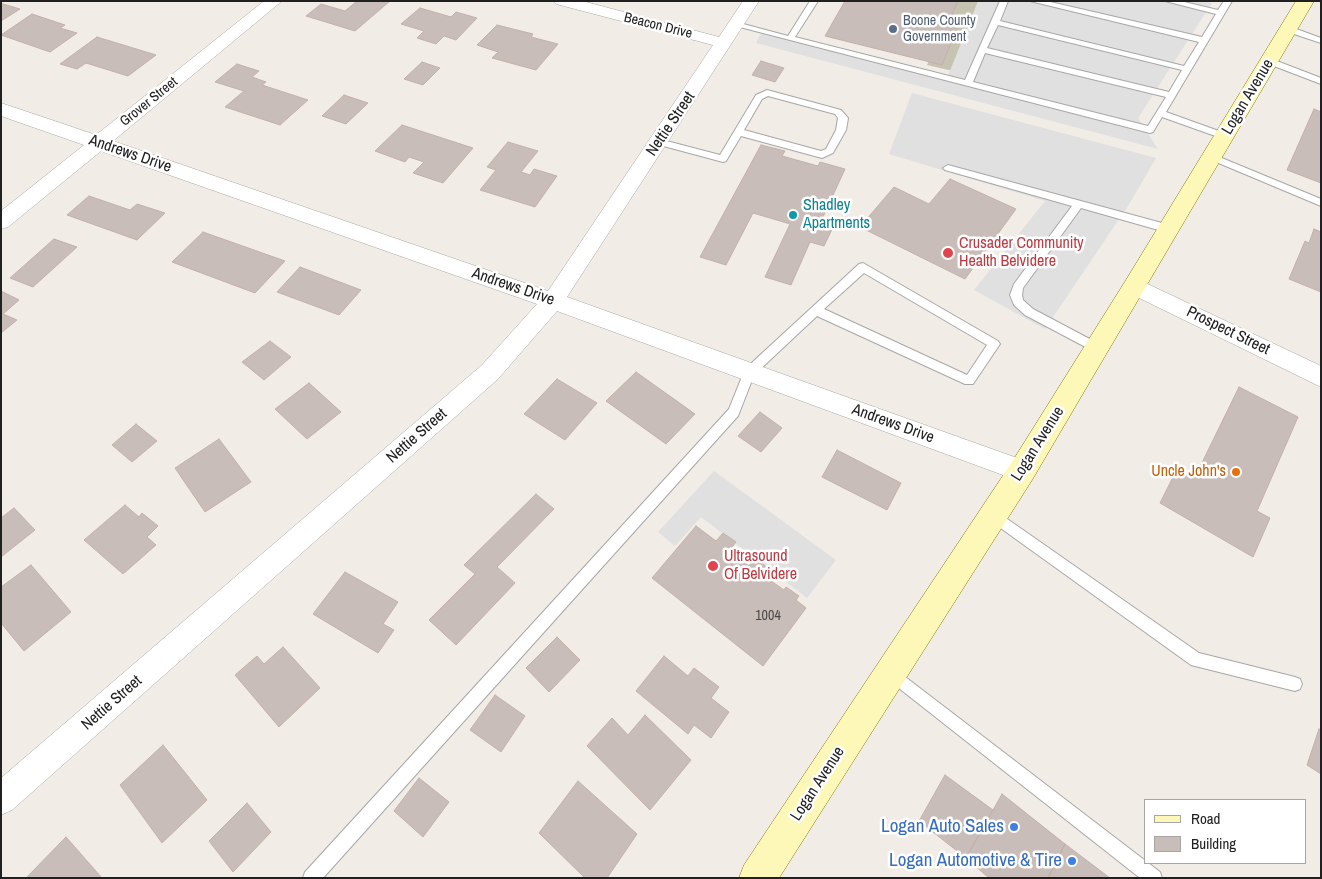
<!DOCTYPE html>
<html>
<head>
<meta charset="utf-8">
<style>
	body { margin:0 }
	#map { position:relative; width:1322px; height:879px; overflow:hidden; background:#f1ece6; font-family:"Archivo Narrow",sans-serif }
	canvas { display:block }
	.frame { position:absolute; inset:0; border:2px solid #202020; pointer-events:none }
	.legend { position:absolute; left:1144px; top:799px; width:162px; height:65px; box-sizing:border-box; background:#fff; border:1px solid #a6a6a6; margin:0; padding:6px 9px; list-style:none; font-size:15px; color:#202020 }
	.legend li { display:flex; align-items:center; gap:10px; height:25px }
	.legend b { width:25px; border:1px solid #a6a6a6 }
</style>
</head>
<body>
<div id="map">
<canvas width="1322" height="879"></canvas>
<div class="frame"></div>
<ul class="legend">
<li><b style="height:6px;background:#fdf8b8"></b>Road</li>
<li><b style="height:14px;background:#c9bdb9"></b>Building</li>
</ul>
</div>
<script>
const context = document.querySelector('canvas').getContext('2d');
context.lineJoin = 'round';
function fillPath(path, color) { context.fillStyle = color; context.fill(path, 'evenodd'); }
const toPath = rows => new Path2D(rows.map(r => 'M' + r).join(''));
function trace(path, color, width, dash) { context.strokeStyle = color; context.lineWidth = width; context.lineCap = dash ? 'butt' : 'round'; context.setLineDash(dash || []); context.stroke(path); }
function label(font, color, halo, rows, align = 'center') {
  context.font = font + ' "Archivo Narrow",sans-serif'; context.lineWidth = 5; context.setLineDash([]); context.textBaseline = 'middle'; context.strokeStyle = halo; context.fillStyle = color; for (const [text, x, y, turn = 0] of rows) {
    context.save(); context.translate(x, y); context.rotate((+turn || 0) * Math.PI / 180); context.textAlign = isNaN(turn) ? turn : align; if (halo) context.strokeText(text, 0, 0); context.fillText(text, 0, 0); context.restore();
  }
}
fillPath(toPath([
	[955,1,1023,1,992,80,927,65]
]), '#c6c3b0');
fillPath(toPath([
	[978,1,1204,1,1212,3,1138,118,1158,149,756,43,762,31,947,78],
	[912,93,1156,158,1128,206,1045,329,974,290,1045,201,889,154],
	[714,471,836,560,807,598,701,517,675,546,658,532]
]), '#e0e0e0');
const building = toPath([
	[357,1,390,1,355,31,306,16,321,4,345,11,357,1],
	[845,1,958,1,950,19,959,23,942,65,825,36,845,1],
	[3,4,20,9,1,21,1,5,3,4],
	[420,8,451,17,456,12,477,18,456,40,444,36,436,44,417,38,424,31,401,24,420,8],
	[32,14,65,25,60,28,77,33,50,52,1,35,32,14],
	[497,25,533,34,531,37,558,44,536,70,492,58,498,52,477,45,497,25],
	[97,37,156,55,128,76,86,63,77,69,60,64,97,37],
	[761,61,784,68,775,82,752,75,761,61],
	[422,62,440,68,423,85,404,79,422,62],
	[237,64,259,71,252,77,266,82,262,85,308,100,280,125,225,107,244,91,215,82,237,64],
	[344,95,368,103,346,124,322,116,344,95],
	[1314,109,1321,112,1321,183,1287,170,1314,109],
	[402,125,473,148,443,183,413,173,424,162,409,157,405,162,375,151,402,125],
	[508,142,538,151,521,172,530,175,534,169,557,176,535,207,480,190,496,170,487,167,508,142],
	[761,145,785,151,782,156,818,166,820,162,845,169,823,217,836,221,824,246,810,242,791,285,765,277,790,224,753,213,726,265,700,257,761,145],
	[950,179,1016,209,965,279,860,227,894,187,929,204,950,179],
	[89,196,130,210,137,204,165,213,137,240,67,215,89,196],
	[1314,229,1321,232,1321,292,1289,279,1305,241,1309,243,1314,229],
	[203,232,285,261,255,293,172,262,203,232],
	[54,239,77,247,33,287,10,278,54,239],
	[300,267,361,290,339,315,277,292,300,267],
	[1,291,19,300,3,314,17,320,1,333,1,291],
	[270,341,291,357,264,380,242,362,270,341],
	[636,372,695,414,666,444,606,401,636,372],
	[557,379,597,403,565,440,524,414,557,379],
	[309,383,341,412,307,439,275,409,309,383],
	[1239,387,1298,417,1257,511,1270,518,1253,557,1160,503,1178,467,1195,477,1239,387],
	[760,412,782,428,761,452,738,436,760,412],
	[136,424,157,441,132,462,112,445,136,424],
	[219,439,251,482,205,512,175,468,219,439],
	[837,450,901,483,887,510,822,477,837,450],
	[536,494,554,509,497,567,515,583,456,645,429,620,475,574,464,565,536,494],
	[125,505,139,517,142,513,158,526,147,537,156,545,123,574,84,540,125,505],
	[14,508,35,530,1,557,1,518,14,508],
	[696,526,716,541,723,533,736,542,729,551,749,566,755,558,769,569,764,576,784,590,786,587,799,596,796,600,806,608,763,666,652,578,696,526],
	[31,565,71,612,24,651,1,623,1,587,31,565],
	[345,572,398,602,383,624,394,630,378,653,313,614,345,572],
	[557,637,580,660,549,692,526,668,557,637],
	[283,647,320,688,279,727,235,675,257,656,264,664,283,647],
	[664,656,688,676,694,668,719,687,711,698,729,712,711,738,694,725,688,734,636,691,664,656],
	[495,695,525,716,501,752,470,730,495,695],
	[645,715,691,760,650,810,587,746,612,718,628,735,645,715],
	[1319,729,1321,730,1321,774,1307,765,1319,729],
	[163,745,207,800,162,843,120,785,163,745],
	[945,775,993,810,966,858,919,821,945,775],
	[419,778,449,802,423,837,394,811,419,778],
	[578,781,637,834,607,878,585,878,539,833,578,781],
	[1002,794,1065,844,1048,878,989,878,966,858,1002,794],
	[247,803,271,832,233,872,209,841,247,803],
	[66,837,102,878,26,878,66,837],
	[1065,844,1110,878,1048,878,1065,844]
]);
fillPath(building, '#c9bdb9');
trace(building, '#c4b0a7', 1);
const service = toPath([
	[810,1,818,1,795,37,965,80,1000,1,1008,1,1000,21,1184,66,1199,42,1030,1,1046,1,1202,37,1216,14,1165,1,1180,1,1218,10,1224,1,1232,1,1166,112,1227,134,1229,136,1224,139,1221,138,1162,117,1153,132,1150,133,732,25,736,22,788,36,810,1],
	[998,25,1182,70,1169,92,987,48,998,25],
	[985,53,1166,97,1148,126,973,82,985,53],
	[1288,26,1321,38,1321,43,1285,31,1284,29,1288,26],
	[1269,58,1321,78,1321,84,1266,63,1265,61,1269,58],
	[767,90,841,110,848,118,846,130,833,153,822,158,741,136,726,161,723,162,656,144,654,142,659,139,720,155,756,95,767,90],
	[768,96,835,114,838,118,836,130,826,149,821,151,744,130,762,99,768,96],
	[1212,154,1321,199,1321,206,1209,159,1207,157,1212,154],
	[948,165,1173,226,1174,229,1169,233,1081,208,1023,288,1022,295,1023,300,1033,309,1101,345,1103,348,1101,351,1093,351,1025,315,1014,305,1010,295,1014,284,1072,206,945,170,943,168,948,165],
	[863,263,998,341,1000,344,998,347,973,384,965,384,817,316,754,375,738,416,323,878,303,878,305,872,729,409,745,369,859,264,863,263],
	[864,273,987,345,967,375,824,309,864,273],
	[993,509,1199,653,1295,677,1300,679,1302,684,1300,689,1295,691,1191,665,988,519,986,515,988,511,993,509],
	[891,666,1160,872,1162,878,1140,878,886,678,884,673,886,668,891,666]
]);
const minor = toPath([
	[264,1,282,1,113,141,548,291,713,45,556,4,554,1,582,1,719,37,743,1,759,1,567,297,1031,463,1035,471,1031,479,1022,482,557,311,498,379,12,810,1,815,1,778,482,365,537,304,101,151,8,227,1,229,1,211,84,145,1,116,1,103,96,135,264,1],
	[1135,278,1321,366,1321,387,1127,292,1124,286,1127,280,1135,278]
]);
const secondary = toPath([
	[1296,1,1314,1,1032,480,779,878,739,878,744,865,1012,462,1126,280,1296,1]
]);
trace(service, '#a7a7a7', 2);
trace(minor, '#a7a7a7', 1);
trace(secondary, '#7e7b00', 1);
fillPath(service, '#fff');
fillPath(minor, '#fff');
fillPath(secondary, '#fdf8b8');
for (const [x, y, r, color] of [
	[893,29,5,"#5c6f8a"],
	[793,215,5,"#0f9aa8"],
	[948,253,6,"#e0444e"],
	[1236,472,5,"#e8710a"],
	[713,566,6,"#e0444e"],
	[1014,827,5,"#3f7fe0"],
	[1072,861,5,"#3f7fe0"]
]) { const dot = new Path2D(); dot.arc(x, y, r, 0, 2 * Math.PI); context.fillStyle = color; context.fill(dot); trace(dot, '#fff', 2); }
label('14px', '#4e5e75', '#fff', [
	["Boone County",903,21],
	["Government",903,37]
], 'left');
label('14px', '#202020', '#fff', [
	["Beacon Drive",658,26,14],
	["Grover Street",149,102,-39]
]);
label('14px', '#4a4746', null, [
	["1004",768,616]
]);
label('16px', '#202020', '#fff', [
	["Logan Avenue",1248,97,-59],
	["Nettie Street",671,124,-56],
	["Andrews Drive",130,154,19],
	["Andrews Drive",513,287,19],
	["Prospect Street",1228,331,26],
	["Andrews Drive",893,424,20],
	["Nettie Street",417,436,-41],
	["Logan Avenue",1038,444,-58],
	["Nettie Street",112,703,-41],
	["Logan Avenue",818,784,-57]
]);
label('16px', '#0d838f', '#fff', [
	["Shadley",803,206],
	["Apartments",803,224]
], 'left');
label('16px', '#be3a42', '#fff', [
	["Crusader Community",959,244],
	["Health Belvidere",959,262],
	["Ultrasound",724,557],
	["Of Belvidere",724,575]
], 'left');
label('16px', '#c56008', '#fff', [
	["Uncle John's",1226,472]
], 'right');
label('19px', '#366cbe', '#fff', [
	["Logan Auto Sales",1004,827],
	["Logan Automotive & Tire",1062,861]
], 'right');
</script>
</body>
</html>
